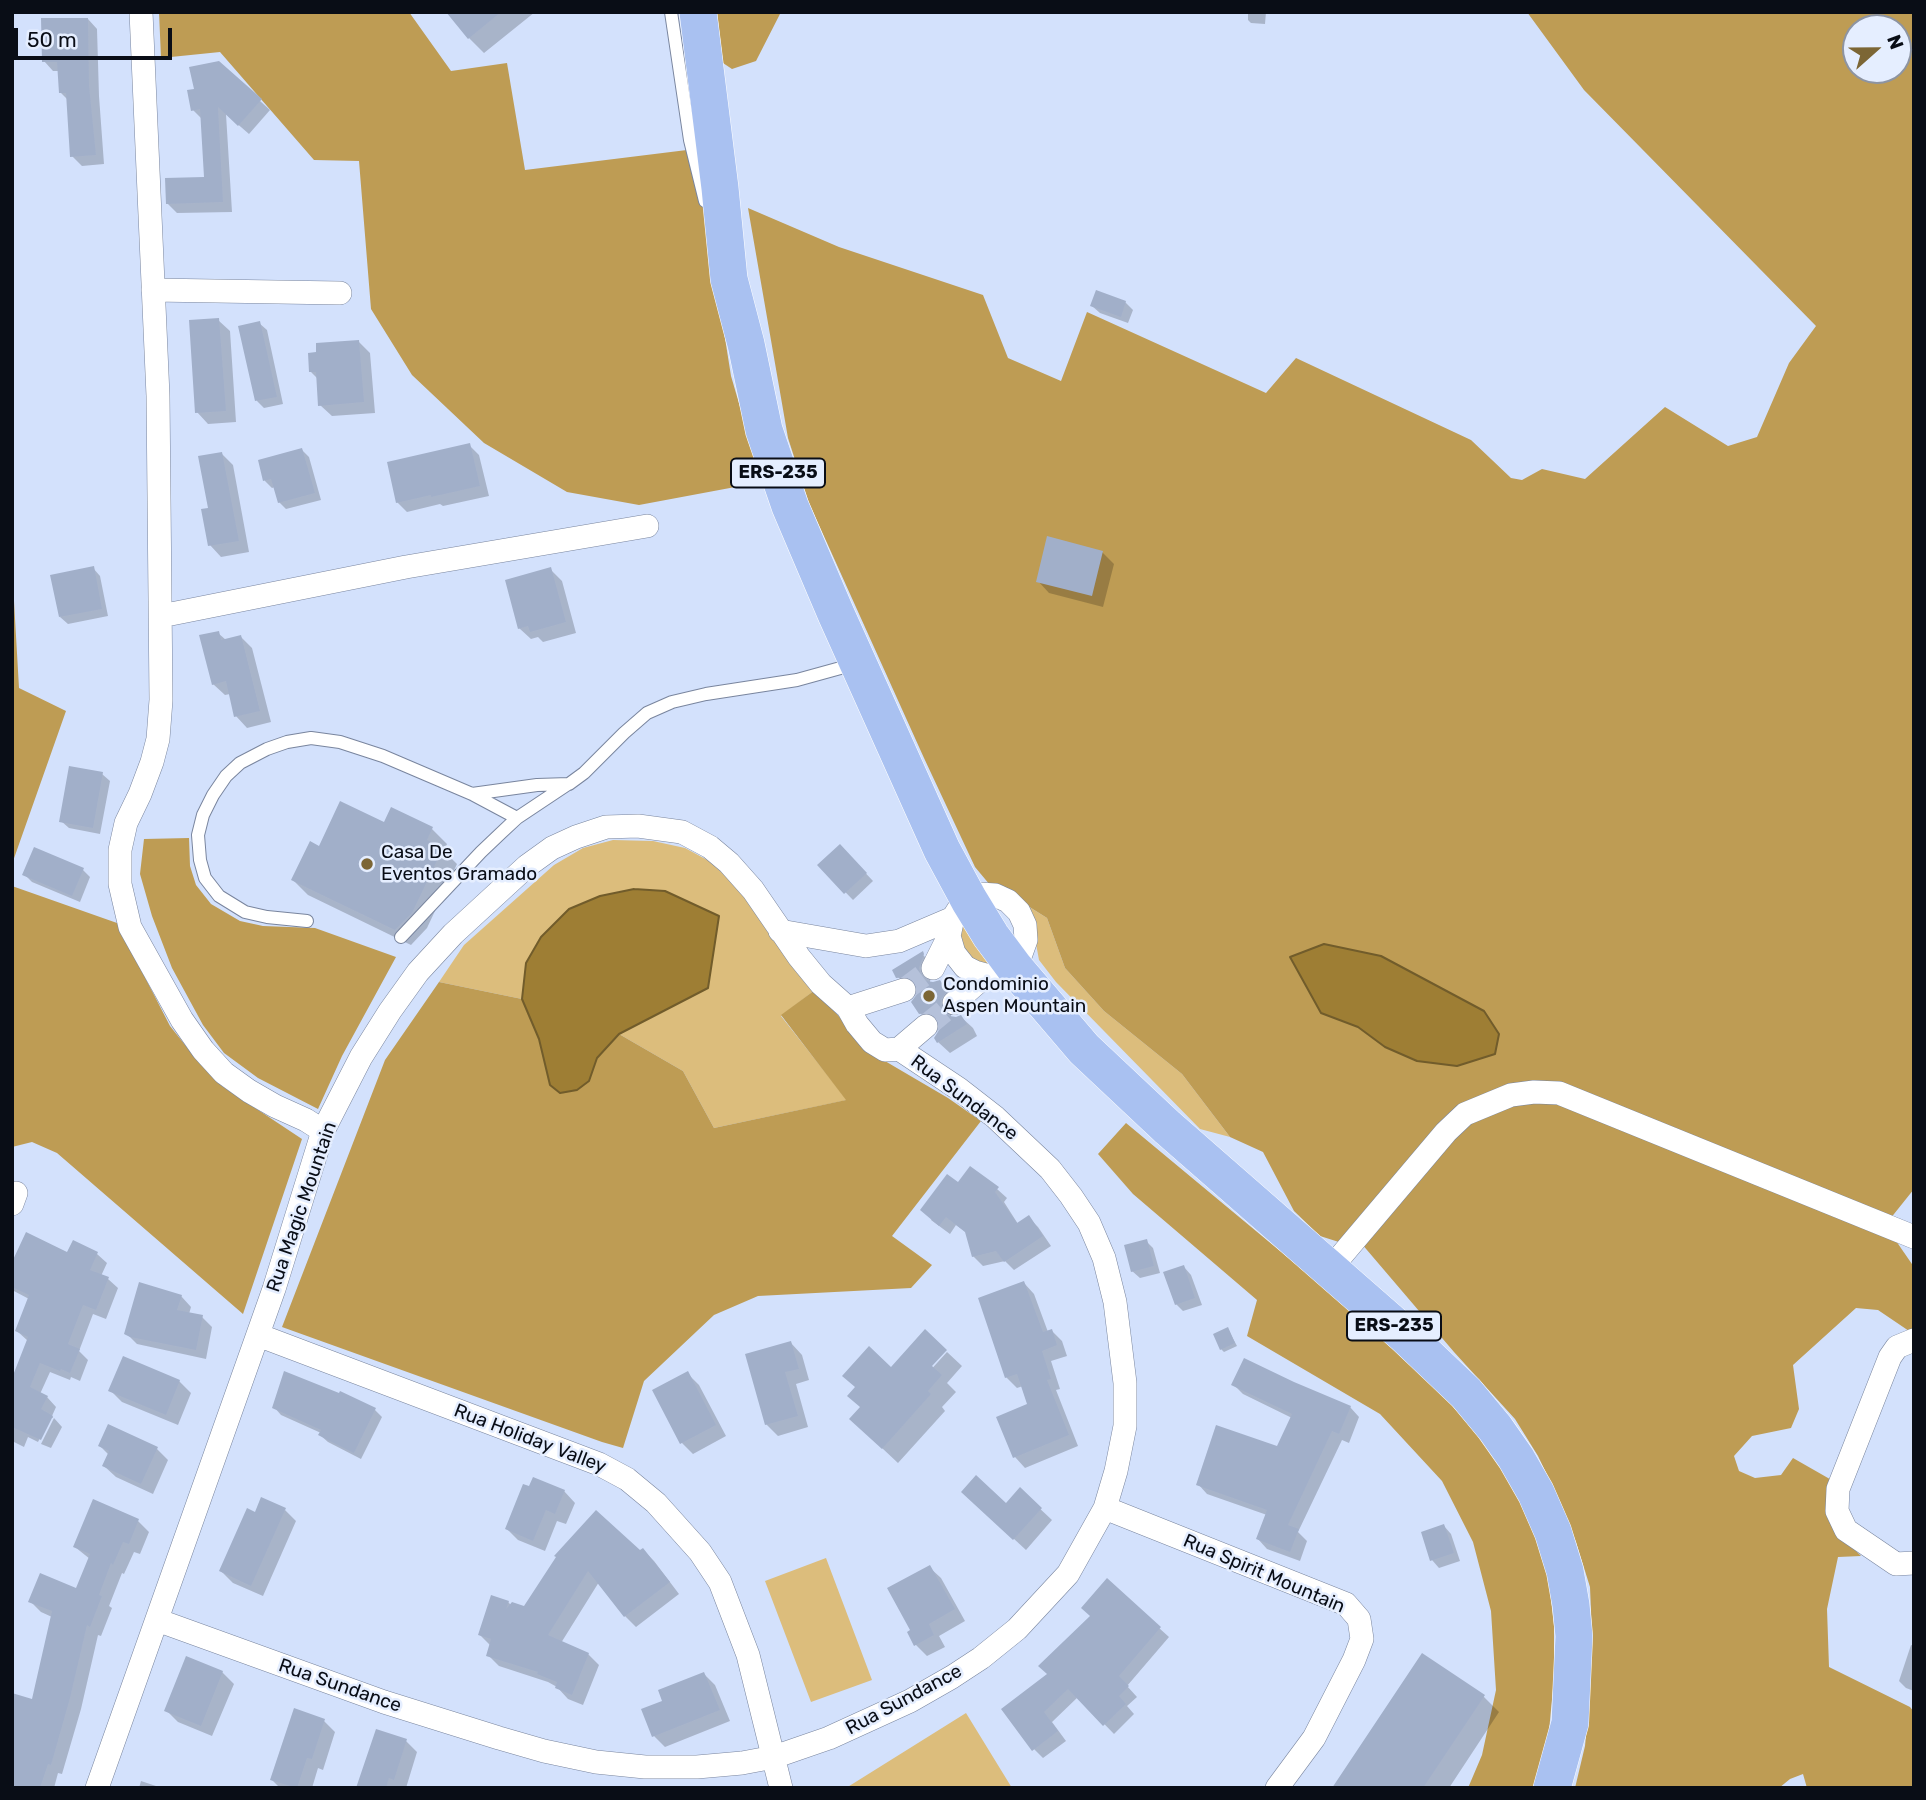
<!DOCTYPE html>
<html>
<head>
<meta charset="utf-8">
<style>
	body { margin:0 }
	#map { position:relative; width:1926px; height:1800px; overflow:hidden; background:#d3e1fc; font-family:Rubik,sans-serif }
	canvas { display:block }
	.frame { position:absolute; inset:0; border:14px solid #090d16; pointer-events:none }
	.north { position:absolute; left:1842px; top:14px; width:70px; height:70px; box-sizing:border-box; background:#e5eeff; border:2px solid #8d94a2; border-radius:50%; rotate:69deg; font-size:19px; font-weight:700; line-height:28px; text-align:center; color:#090d16 }
	.north::after { content:''; display:block; margin:auto; width:24px; height:32px; background:#7c6635; clip-path:polygon(50% 0,100% 100%,50% 72%,0 100%) }
	.scale { position:absolute; left:14px; top:28px; width:158px; height:32px; box-sizing:border-box; border:4px solid #090d16; border-top:0; padding-left:9px; font-size:21px; line-height:24px; white-space:nowrap; color:#090d16; -webkit-text-stroke:5px #e5eeff; paint-order:stroke }
</style>
</head>
<body>
<div id="map">
<canvas width="1926" height="1800"></canvas>
<div class="frame"></div>
<div class="north">N</div>
<div class="scale">50 m</div>
</div>
<script>
const context = document.querySelector('canvas').getContext('2d');
context.lineJoin = 'round';
function fillPath(path, color) { context.fillStyle = color; context.fill(path, 'evenodd'); }
const toPath = rows => new Path2D(rows.map(r => 'M' + r).join(''));
function trace(path, color, width, dash) { context.strokeStyle = color; context.lineWidth = width; context.lineCap = dash ? 'butt' : 'round'; context.setLineDash(dash || []); context.stroke(path); }
function label(font, color, halo, rows, align = 'center') {
  context.font = font + ' Rubik,sans-serif'; context.lineWidth = 5; context.setLineDash([]); context.textBaseline = 'middle'; context.strokeStyle = halo; context.fillStyle = color; for (const [text, x, y, turn = 0] of rows) {
    context.save(); context.translate(x, y); context.rotate((+turn || 0) * Math.PI / 180); context.textAlign = isNaN(turn) ? turn : align; if (halo) context.strokeText(text, 0, 0); context.fillText(text, 0, 0); context.restore();
  }
}
fillPath(toPath([
	[613,840,653,841,685,848,711,862,739,889,815,990,781,1016,847,1100,714,1128,683,1071,619,1034,645,1019,665,891,634,889,600,896,541,937,526,963,522,999,439,982,464,945,554,865,583,848],
	[1010,895,1047,918,1065,968,1104,1011,1182,1074,1230,1137,1200,1129,1056,982,1039,960,1032,922],
	[964,917,995,964,984,963,974,960,967,954,961,944,960,925],
	[826,1558,872,1680,811,1702,765,1581],
	[966,1713,1012,1788,846,1788]
]), '#dcbd7c');
fillPath(toPath([
	[159,12,409,12,451,71,507,63,525,170,695,149,731,376,762,482,639,505,567,492,484,443,412,375,371,309,359,161,314,160,220,52,161,58],
	[717,12,781,12,756,61,732,69,723,63],
	[1527,12,1914,12,1914,1189,1890,1219,1560,1088,1487,1098,1342,1243,1320,1236,1294,1211,1263,1152,1230,1137,1182,1074,1104,1011,1065,968,1047,918,1012,896,990,885,975,867,924,758,809,503,788,438,748,208,839,247,983,295,1008,358,1061,381,1087,312,1266,393,1296,358,1471,440,1511,478,1522,480,1542,469,1585,479,1665,407,1728,446,1757,437,1789,363,1816,326,1584,90],
	[1856,28,1898,28,1898,70,1856,70],
	[1321,1013,1457,1066,1417,1061,1385,1047,1358,1027],
	[12,601,14,601,19,688,66,711,12,864],
	[189,838,190,866,196,885,211,904,240,921,263,926,315,928,396,957,342,1056,318,1109,258,1078,224,1053,203,1025,172,968,152,916,140,874,144,839],
	[12,886,117,923,170,1026,201,1065,222,1086,302,1139,243,1314,57,1153,32,1142,12,1147],
	[439,982,522,999,539,1039,550,1085,589,1081,596,1058,619,1034,683,1071,714,1128,846,1100,781,1015,815,990,873,1054,948,1098,981,1121,892,1236,932,1265,911,1288,758,1296,714,1315,644,1381,623,1448,602,1442,282,1327,385,1060],
	[1512,1101,1557,1101,1894,1238,1914,1267,1914,1328,1909,1331,1878,1310,1856,1308,1793,1365,1799,1409,1791,1428,1752,1436,1734,1456,1739,1471,1755,1478,1781,1475,1793,1458,1835,1482,1837,1532,1861,1556,1838,1557,1827,1609,1829,1667,1910,1707,1914,1712,1914,1788,1807,1788,1803,1774,1790,1779,1779,1788,1575,1788,1585,1746,1589,1705,1592,1635,1590,1587,1576,1542,1560,1502,1538,1456,1515,1419,1454,1352,1361,1243,1470,1118],
	[1126,1123,1339,1300,1437,1390,1479,1434,1512,1484,1536,1533,1549,1582,1554,1626,1554,1678,1549,1731,1538,1775,1532,1788,1468,1788,1482,1755,1496,1690,1491,1611,1473,1542,1442,1481,1380,1414,1247,1336,1257,1300,1133,1194,1098,1154]
]), '#be9c54');
const water = toPath([
	[634,889,665,891,719,916,708,988,619,1034,597,1058,589,1081,577,1090,560,1093,550,1085,539,1039,522,999,526,963,541,937,569,909,600,896,634,889],
	[1324,944,1381,956,1484,1011,1499,1034,1495,1054,1457,1066,1417,1061,1385,1047,1358,1027,1321,1013,1290,957,1324,944]
]);
fillPath(water, '#9e7e34');
trace(water, '#715c2b', 2);
fillPath(toPath([
	[449,12,535,12,484,53,469,38],
	[1248,12,1266,12,1265,24,1251,23,1248,20],
	[88,19,97,29,99,96,104,164,82,166,72,156,68,100,60,92,59,71,53,71,44,61],
	[189,92,260,101,270,110,249,134,226,114,232,212,177,213,167,203,206,179,203,120,193,110],
	[1125,302,1133,310,1128,323,1100,313,1092,306],
	[218,320,230,331,236,422,208,424,197,412],
	[259,323,267,330,283,404,264,408,257,401],
	[358,341,370,353,375,413,332,416,320,405,318,379,311,372],
	[469,445,479,455,489,496,443,506,440,504,407,512,397,502],
	[302,450,309,457,321,500,286,509,279,502,275,487,272,488,265,481,260,461],
	[221,453,233,465,249,552,221,557,210,545,210,509],
	[1102,552,1114,564,1103,607,1049,593,1038,581],
	[93,568,100,576,108,616,68,624,60,617],
	[550,569,562,581,576,633,543,642,538,637,531,639,519,628],
	[218,633,226,640,241,637,252,648,271,722,247,728,236,716,230,694,225,695,213,684],
	[102,774,110,781,100,834,69,828,61,821],
	[385,824,432,829,447,844,444,851,457,864,427,928,411,945,308,895,293,880],
	[840,846,873,881,853,900,819,865],
	[83,870,90,877,80,902,32,882,24,874],
	[922,954,935,967,930,981,930,983,940,982,951,994,951,1018,961,1017,973,1028,977,1036,950,1053,938,1042,942,1024,932,1025,920,1013,919,987,910,988,898,977],
	[958,1185,997,1189,1007,1198,1004,1202,1018,1224,1028,1217,1038,1227,1051,1246,1014,1270,1005,1261,983,1266,973,1256,967,1233,956,1225,950,1234,931,1220],
	[1146,1241,1153,1248,1160,1273,1140,1278,1132,1271],
	[68,1254,97,1254,107,1263,101,1276,108,1279,118,1288,106,1319,93,1314,79,1351,88,1360,80,1381,71,1377,70,1380,50,1372,40,1394,47,1397,56,1407,52,1416,53,1418,50,1418,38,1442,28,1437,24,1447,12,1441,12,1375,15,1377,28,1341,17,1331,29,1299,12,1290,12,1266],
	[1184,1267,1191,1275,1202,1305,1183,1311,1176,1304],
	[1024,1283,1034,1294,1048,1332,1052,1331,1062,1341,1067,1356,1051,1361,1060,1389,1056,1390,1078,1446,1025,1468,1015,1457,999,1418,1029,1405,1023,1386,1017,1388,1006,1377],
	[181,1296,191,1307,189,1314,202,1317,212,1327,206,1359,137,1344,126,1333],
	[1228,1329,1237,1346,1224,1352,1221,1349],
	[791,1343,802,1355,809,1380,796,1384,808,1427,778,1436,766,1424],
	[947,1352,962,1366,947,1383,956,1392,942,1407,945,1411,898,1463,867,1434,857,1388,891,1369,925,1372,927,1374],
	[688,1374,699,1385,726,1436,693,1454,682,1443],
	[179,1381,191,1393,178,1425,122,1402,111,1391],
	[1233,1384,1350,1407,1359,1417,1349,1443,1342,1440,1298,1532,1307,1541,1300,1561,1267,1549,1258,1539,1267,1515,1207,1494,1198,1484,1278,1448,1292,1418,1243,1394],
	[274,1407,375,1410,382,1417,361,1459,328,1442,320,1435,321,1433,281,1415],
	[54,1418,62,1427,51,1448,41,1444],
	[100,1446,157,1449,168,1460,153,1494,116,1477,104,1466,109,1455],
	[1020,1490,1052,1520,1026,1550,975,1503,1006,1505],
	[564,1491,575,1503,566,1524,557,1521,545,1551,518,1540,507,1529],
	[285,1510,296,1521,263,1596,233,1583,221,1571],
	[138,1521,149,1532,140,1554,134,1552,124,1574,122,1573,109,1606,112,1608,101,1636,98,1635,81,1709,62,1774,58,1773,54,1788,12,1788,52,1617,41,1612,30,1601,77,1590,90,1559,75,1547],
	[1444,1526,1451,1534,1460,1561,1439,1568,1432,1560],
	[643,1550,654,1561,679,1594,636,1627,625,1616,599,1582,561,1643,588,1654,599,1665,583,1705,568,1699,557,1687,548,1682,499,1666,488,1655,491,1646,480,1635,508,1602,511,1605,525,1608,558,1557,639,1553],
	[929,1567,941,1578,965,1621,939,1636,945,1647,927,1656,916,1645,913,1630],
	[1107,1581,1169,1637,1127,1686,1137,1697,1127,1706,1134,1714,1114,1734,1078,1697,1052,1722,1066,1741,1043,1758,1034,1749,1049,1674,1092,1616],
	[1911,1645,1914,1646,1914,1691,1906,1688,1899,1681],
	[1423,1655,1484,1697,1499,1712,1449,1788,1334,1788],
	[222,1672,234,1684,212,1736,178,1722,166,1710],
	[704,1674,715,1685,730,1721,665,1747,654,1736,664,1702],
	[324,1721,335,1732,323,1770,318,1768,312,1788,280,1788,272,1780],
	[406,1741,417,1752,406,1788,358,1788],
	[141,1781,162,1788,139,1788]
]), '#0003');
fillPath(toPath([
	[446,12,501,12,468,39],
	[41,18,88,18,89,85,96,155,70,157,66,93,59,93,57,62,42,62],
	[219,61,262,99,238,126,218,107,223,202,166,204,165,178,204,177,200,109,191,111,187,90,194,89,189,67],
	[1096,290,1126,301,1121,317,1090,306],
	[219,318,226,411,195,413,189,320],
	[260,321,277,397,255,401,238,326],
	[359,340,364,402,318,406,316,372,309,372,308,353,316,352,316,343],
	[470,443,480,486,431,497,431,495,396,503,387,462],
	[302,448,315,493,278,503,271,479,263,481,258,460],
	[222,452,239,541,208,546,201,509,208,508,198,456],
	[1047,536,1103,551,1092,596,1036,582],
	[94,566,102,609,59,617,50,575],
	[551,567,566,622,530,632,528,626,518,629,505,580],
	[219,631,221,640,241,635,260,711,234,717,226,681,212,685,199,635],
	[69,766,103,772,93,828,59,822],
	[340,801,384,822,391,807,433,827,427,840,443,848,412,913,395,930,291,880,310,841,319,846],
	[840,844,867,873,844,894,817,865],
	[34,847,84,868,72,896,22,875],
	[923,951,924,954,919,968,921,975,927,981,933,982,940,980,947,991,941,999,940,1006,943,1012,950,1016,956,1017,961,1015,967,1024,937,1043,934,1038,939,1030,940,1024,937,1018,930,1013,919,1014,911,1002,917,994,917,985,914,980,908,977,896,978,892,970],
	[970,1166,999,1187,995,1192,1017,1223,1029,1215,1043,1236,1004,1262,996,1251,972,1257,965,1232,946,1217,939,1226,920,1210,947,1174,958,1182],
	[26,1232,67,1252,73,1240,98,1252,90,1270,109,1277,96,1310,83,1305,68,1344,80,1349,70,1373,61,1369,60,1371,40,1363,30,1387,48,1396,41,1409,53,1416,41,1440,12,1427,12,1378,28,1337,15,1331,29,1295,12,1287,12,1262],
	[1147,1239,1154,1266,1131,1272,1124,1245],
	[1184,1265,1195,1298,1175,1305,1163,1272],
	[1024,1281,1043,1332,1052,1329,1057,1345,1042,1351,1051,1379,1047,1380,1069,1435,1013,1458,996,1417,1027,1404,1017,1374,1005,1378,978,1298],
	[139,1282,182,1295,177,1310,203,1315,196,1350,130,1337,124,1334],
	[1228,1327,1235,1343,1220,1350,1213,1334],
	[925,1329,947,1350,932,1366,942,1375,928,1391,931,1394,882,1449,849,1419,860,1407,847,1396,855,1387,842,1376,869,1346,891,1367],
	[791,1341,799,1369,785,1372,798,1416,765,1425,745,1354],
	[123,1356,180,1380,166,1415,108,1391],
	[1244,1358,1294,1382,1351,1406,1339,1434,1332,1431,1288,1525,1299,1529,1290,1552,1256,1539,1267,1510,1196,1485,1216,1425,1277,1446,1292,1414,1231,1385],
	[284,1371,339,1393,340,1391,376,1408,354,1453,318,1435,321,1430,272,1408],
	[688,1371,716,1425,680,1444,652,1390],
	[108,1424,158,1447,141,1484,102,1466,109,1451,98,1446],
	[976,1475,1006,1503,1020,1487,1042,1508,1013,1540,961,1492],
	[533,1477,565,1490,555,1514,546,1510,533,1541,505,1529,523,1484,529,1486],
	[261,1497,286,1508,251,1586,219,1571,247,1508,255,1512],
	[93,1499,139,1519,129,1544,123,1542,113,1565,111,1563,99,1595,102,1596,90,1627,87,1625,70,1698,51,1765,48,1764,40,1788,12,1788,12,1693,32,1699,52,1611,28,1602,40,1573,76,1588,90,1554,73,1547],
	[596,1510,640,1550,643,1548,670,1582,624,1617,588,1571,548,1635,589,1653,572,1695,555,1688,557,1682,537,1674,538,1672,486,1656,491,1639,478,1635,491,1595,509,1601,506,1609,512,1602,524,1606,556,1557,554,1556],
	[1444,1524,1454,1553,1430,1561,1421,1532],
	[930,1565,955,1609,929,1624,934,1635,914,1646,907,1632,910,1630,887,1588],
	[1107,1578,1161,1627,1119,1676,1129,1686,1119,1696,1126,1704,1103,1726,1068,1689,1044,1712,1058,1731,1032,1751,1001,1709,1047,1674,1038,1666,1090,1616,1081,1608],
	[1422,1653,1485,1695,1423,1788,1332,1788],
	[186,1656,223,1671,201,1726,164,1711],
	[704,1672,720,1710,652,1737,641,1709,662,1701,658,1690],
	[294,1708,325,1719,312,1759,307,1758,297,1788,270,1780],
	[376,1729,407,1739,394,1780,389,1778,386,1788,356,1788]
]), '#a1afc9');
trace(toPath([
	[904,990,933,968],
	[926,1026,954,1003]
]), '#b5c1da', 23, [23, 11]);
const lane = toPath([
	[671,12,690,140,705,201],
	[472,794,517,818],
	[307,921,267,917,245,912,219,896,205,878,200,860,198,835,203,815,213,795,226,776,240,763,267,749,287,742,311,738,340,742,383,756,472,794,537,785,569,784,584,773,624,733,647,713,672,702,706,694,797,680,855,664],
	[401,937,481,852,501,833,517,818,568,784]
]);
const street = toPath([
	[141,12,158,396,161,700,158,739,152,762,140,794,126,823,120,850,120,884,130,927,182,1020,203,1050,224,1073,249,1091,275,1106,306,1120,323,1131],
	[153,290,340,293],
	[161,616,406,567,647,526],
	[980,894,995,895,1008,901,1019,912,1025,925,1026,940,1021,954,1014,967,997,975,986,975,975,972,965,967,954,953,949,936,953,918,960,907,980,894],
	[780,931,866,946,899,941,953,918],
	[933,968,949,936],
	[954,1003,986,975],
	[848,1008,904,990],
	[899,1049,926,1026],
	[12,1204,16,1193],
	[1330,1269,1446,1132,1465,1114,1511,1095,1534,1092,1559,1093,1914,1237],
	[258,1335,599,1464,627,1479,656,1503,700,1552,720,1582,748,1655,781,1788],
	[1914,1340,1897,1347,1890,1357,1838,1489,1837,1511,1846,1530,1896,1564,1914,1563],
	[1105,1508,1346,1604,1359,1619,1362,1639,1354,1660,1314,1738,1277,1788],
	[97,1788,274,1289,323,1131,361,1057,390,1011,418,972,453,934,527,866,552,848,576,837,606,827,638,826,682,832,710,847,729,863,753,890,799,957,821,984,848,1008,857,1024,872,1042,885,1050,899,1049,959,1089,995,1117,1050,1169,1071,1196,1089,1223,1104,1258,1115,1302,1125,1383,1125,1426,1116,1471,1105,1508,1068,1574,1017,1629,981,1658,952,1677,910,1701,829,1738,774,1757,742,1763,697,1767,645,1767,596,1762,544,1751,499,1738,384,1702,157,1620]
]);
const primary = toPath([
	[698,12,720,188,729,279,746,344,764,430,790,506,836,614,942,850,969,900,991,936,1014,967,1084,1049,1167,1127,1405,1335,1466,1393,1495,1428,1516,1458,1536,1493,1553,1532,1565,1571,1571,1605,1574,1636,1570,1723,1552,1788]
]);
trace(lane, '#79859e', 14);
trace(street, '#79859e', 24);
trace(primary, '#fff', 38);
trace(lane, '#fff', 12);
trace(street, '#fff', 23);
trace(primary, '#a9c1f1', 37);
for (const [x, y, r, color] of [
	[367,864,7,"#7c6635"],
	[929,996,7,"#7c6635"]
]) { const dot = new Path2D(); dot.arc(x, y, r, 0, 2 * Math.PI); context.fillStyle = color; context.fill(dot); trace(dot, '#e5eeff', 2.5); }
for (const [x, y, w] of [
	[778,473,94],
	[1394,1326,94]
]) { const box = new Path2D(); box.roundRect(x - w / 2, y - 14.5, w, 29, 5); context.fillStyle = '#e5eeff'; context.fill(box); trace(box, '#090d16', 2); }
label('bold 18px', '#090d16', null, [
	["ERS-235",778,473],
	["ERS-235",1394,1326]
]);
label('19px', '#090d16', '#e5eeff', [
	["Casa De",381,853],
	["Eventos Gramado",381,875],
	["Condominio",943,985],
	["Aspen Mountain",943,1007]
], 'left');
label('19px', '#090d16', '#e5eeff', [
	["Rua Sundance",964,1098,37],
	["Rua Magic Mountain",302,1207,-71],
	["Rua Holiday Valley",530,1439,21],
	["Rua Spirit Mountain",1264,1574,23],
	["Rua Sundance",340,1686,19],
	["Rua Sundance",904,1700,-28]
]);
</script>
</body>
</html>
